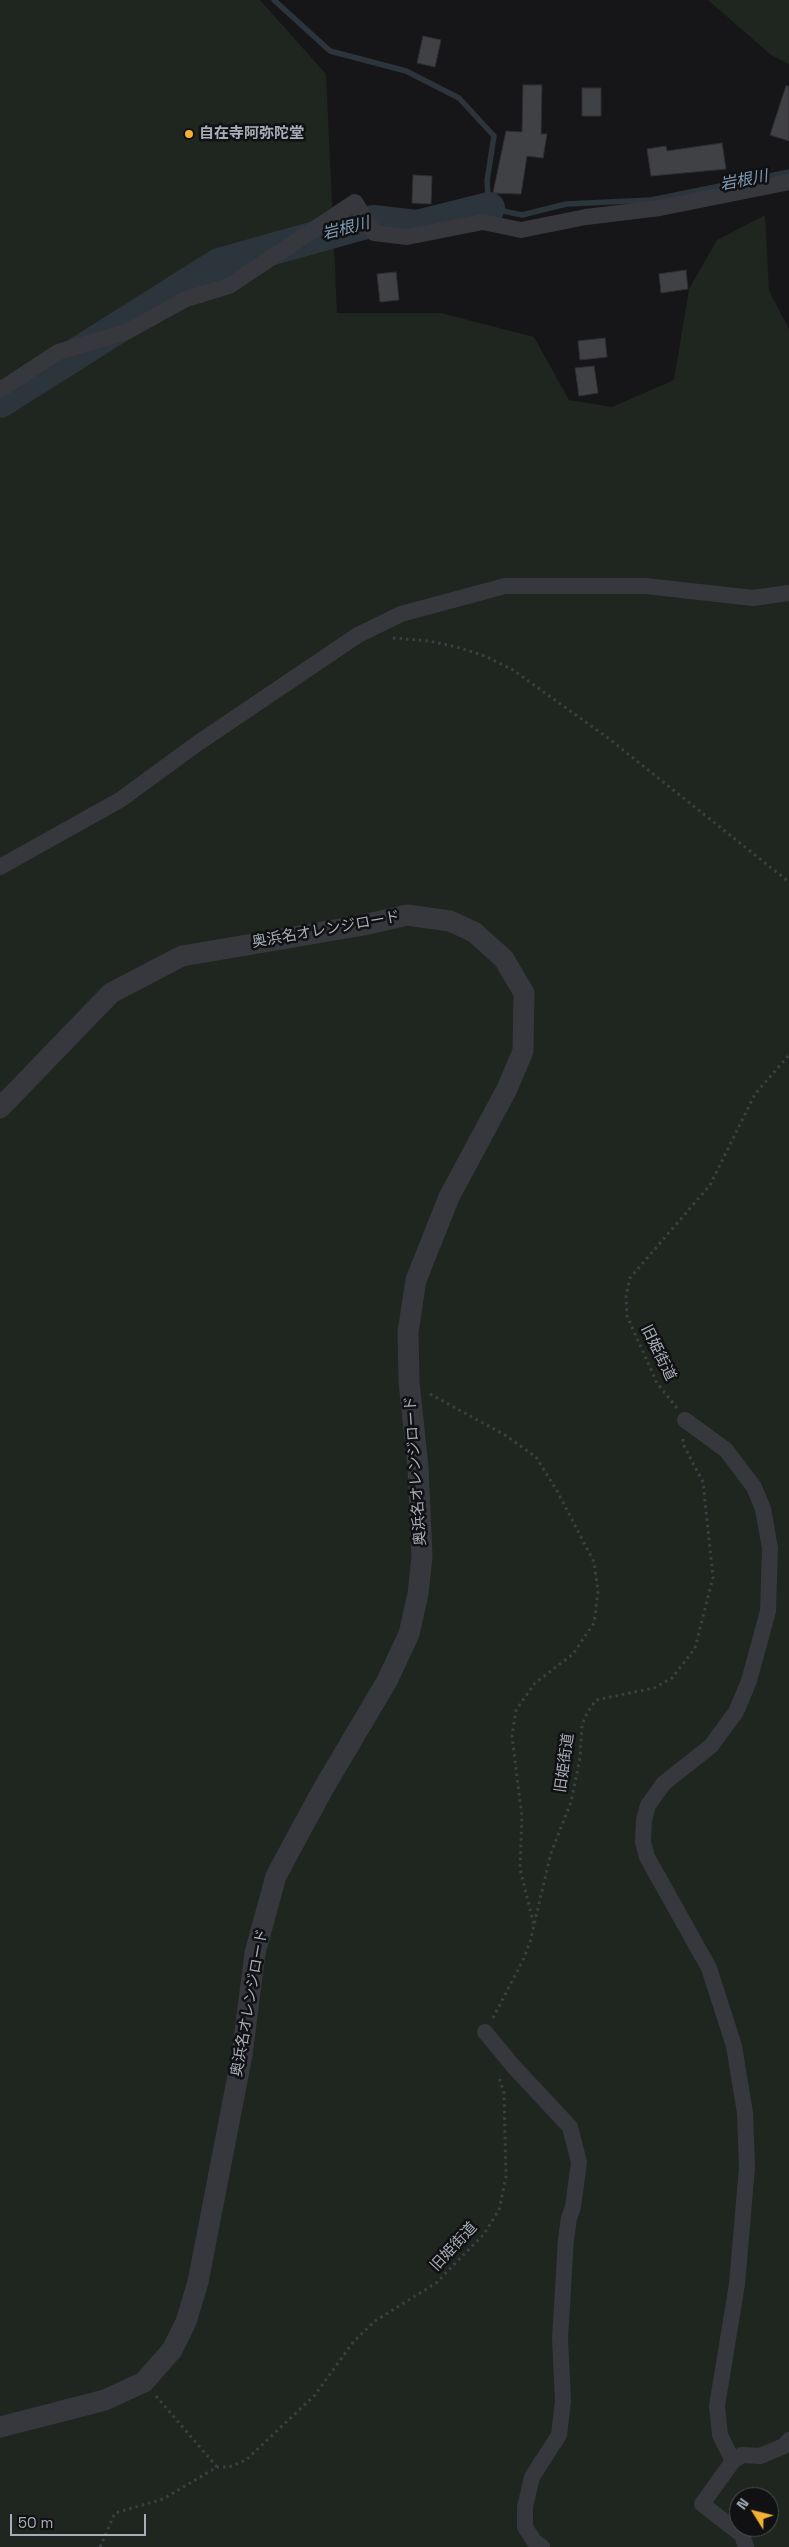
<!DOCTYPE html>
<html>
<head>
<meta charset="utf-8">
<style>
	body { margin:0 }
	#map { position:relative; width:789px; height:2547px; overflow:hidden; background:#161618; font-family:"Space Grotesk",sans-serif }
	canvas { display:block }
	.north { position:absolute; left:729px; top:2487px; width:50px; height:50px; box-sizing:border-box; background:#111113; border:1px solid #4d4f55; border-radius:50%; rotate:306deg; font-size:14px; font-weight:700; line-height:20px; text-align:center; color:#a8adb8 }
	.north::after { content:''; display:block; margin:auto; width:18px; height:22px; background:#f2b134; clip-path:polygon(50% 0,100% 100%,50% 72%,0 100%) }
	.scale { position:absolute; left:10px; top:2514px; width:136px; height:22px; box-sizing:border-box; border:2px solid #a8adb8; border-top:0; padding-left:6px; font-size:15px; line-height:18px; white-space:nowrap; color:#a8adb8; -webkit-text-stroke:4px #111113; paint-order:stroke }
</style>
</head>
<body>
<div id="map">
<canvas width="789" height="2547"></canvas>
<div class="north">N</div>
<div class="scale">50 m</div>
</div>
<script>
const context = document.querySelector('canvas').getContext('2d');
context.lineJoin = 'round';
function fillPath(path, color) { context.fillStyle = color; context.fill(path, 'evenodd'); }
const toPath = rows => new Path2D(rows.map(r => 'M' + r).join(''));
function trace(path, color, width, dash) { context.strokeStyle = color; context.lineWidth = width; context.lineCap = dash ? 'butt' : 'round'; context.setLineDash(dash || []); context.stroke(path); }
function label(font, color, halo, rows, align = 'center') {
  context.font = font + ' "Space Grotesk","Noto Sans JP",sans-serif'; context.lineWidth = 5; context.setLineDash([]); context.textBaseline = 'middle'; context.strokeStyle = halo; context.fillStyle = color; for (const [text, x, y, turn = 0] of rows) {
    context.save(); context.translate(x, y); context.rotate((+turn || 0) * Math.PI / 180); context.textAlign = isNaN(turn) ? turn : align; if (halo) context.strokeText(text, 0, 0); context.fillText(text, 0, 0); context.restore();
  }
}
fillPath(toPath([
	[0,0,260,0,326,74,337,313,441,313,534,337,569,400,612,407,674,380,689,289,717,240,765,215,769,291,789,329,789,2547,0,2547],
	[739,2497,769,2497,769,2527,739,2527],
	[708,0,789,0,789,64,771,55]
]), '#1e261f');
trace(toPath([
	[274,0,330,51,406,71,459,98,494,136,487,181,489,208,522,215,566,204,651,200,789,172]
]), '#2c353c', 5.5);
trace(toPath([
	[0,402,219,264,373,221,417,226,489,208]
]), '#2c353c', 32);
const building = toPath([
	[423,36,441,40,435,67,417,63,423,36],
	[523,85,542,85,541,134,547,134,543,158,527,156,521,194,493,193,506,131,522,132,523,85],
	[786,86,789,86,789,141,770,135,786,86],
	[582,88,601,88,601,116,582,116,582,88],
	[722,143,726,169,651,176,647,149,666,146,667,151,722,143],
	[413,175,432,176,431,204,412,203,413,175],
	[686,270,688,289,661,293,659,274,686,270],
	[396,272,399,300,380,302,377,274,396,272],
	[605,338,607,357,580,360,578,341,605,338],
	[594,366,598,393,579,396,575,368,594,366]
]);
fillPath(building, '#404145');
trace(building, '#303034', 1);
trace(toPath([
	[393,638,429,641,457,647,485,656,513,670,608,738,789,882],
	[430,1394,505,1435,536,1457,557,1491,594,1562,598,1591,594,1623,573,1654,535,1683,516,1710,512,1736,522,1817,520,1869,534,1925],
	[677,1408,657,1383,627,1316,626,1296,630,1278,710,1185,755,1094,789,1055],
	[493,2018,523,1960,530,1942,551,1853,571,1802,580,1758,582,1725,587,1713,596,1700,654,1688,672,1678,695,1648,713,1577,703,1482,683,1444,683,1439],
	[156,2396,217,2467],
	[100,2547,115,2513,163,2499,217,2467,229,2467,246,2460,314,2396,354,2341,375,2321,436,2283,484,2234,499,2210,506,2177,504,2093,499,2078]
]), '#3d3f44', 3, [2.5, 4]);
trace(toPath([
	[0,390,58,352,126,332,186,299,229,286,355,202,374,233,407,237,483,222,521,230,586,217,660,208,789,182],
	[0,867,120,800,198,743,358,635,401,614,505,586,646,586,753,598,789,593],
	[685,1420,726,1450,754,1487,763,1509,770,1548,768,1611,749,1681,736,1712,711,1746,664,1783,648,1805,644,1820,643,1842,647,1857,709,1968,734,2046,745,2113,747,2167,737,2284,717,2406,720,2435,733,2461],
	[485,2032,514,2067,570,2127,579,2162,573,2207,569,2218,566,2239,560,2338,563,2401,559,2435,532,2477,525,2507,525,2527,534,2541,542,2547],
	[746,2547,742,2535,702,2504,733,2461,742,2455,760,2456,784,2446,789,2440]
]), '#37383d', 16);
trace(toPath([
	[0,1108,111,993,182,956,364,925,407,915,450,921,474,932,504,959,524,993,523,1051,507,1089,449,1197,416,1280,408,1332,409,1382,418,1467,422,1556,418,1594,409,1634,387,1681,323,1789,276,1876,255,1953,242,2055,198,2282,186,2322,172,2350,144,2382,105,2400,0,2427]
]), '#37383d', 21);
for (const [x, y, r, color] of [
	[189,134,5,"#f2b134"]
]) { const dot = new Path2D(); dot.arc(x, y, r, 0, 2 * Math.PI); context.fillStyle = color; context.fill(dot); trace(dot, '#111113', 2); }
label('bold 15px', '#a8adb8', '#111113', [
	["自在寺阿弥陀堂",199,134]
], 'left');
label('15px', '#a8adb8', '#111113', [
	["奥浜名オレンジロード",326,930,-10],
	["旧姫街道",658,1353,64],
	["奥浜名オレンジロード",416,1471,-94],
	["旧姫街道",565,1763,-82],
	["奥浜名オレンジロード",250,2003,-80],
	["旧姫街道",454,2247,-47]
]);
label('italic 16px', '#7f9bb3', '#111113', [
	["岩根川",744,181,-11],
	["岩根川",346,229,-14]
]);
</script>
</body>
</html>
